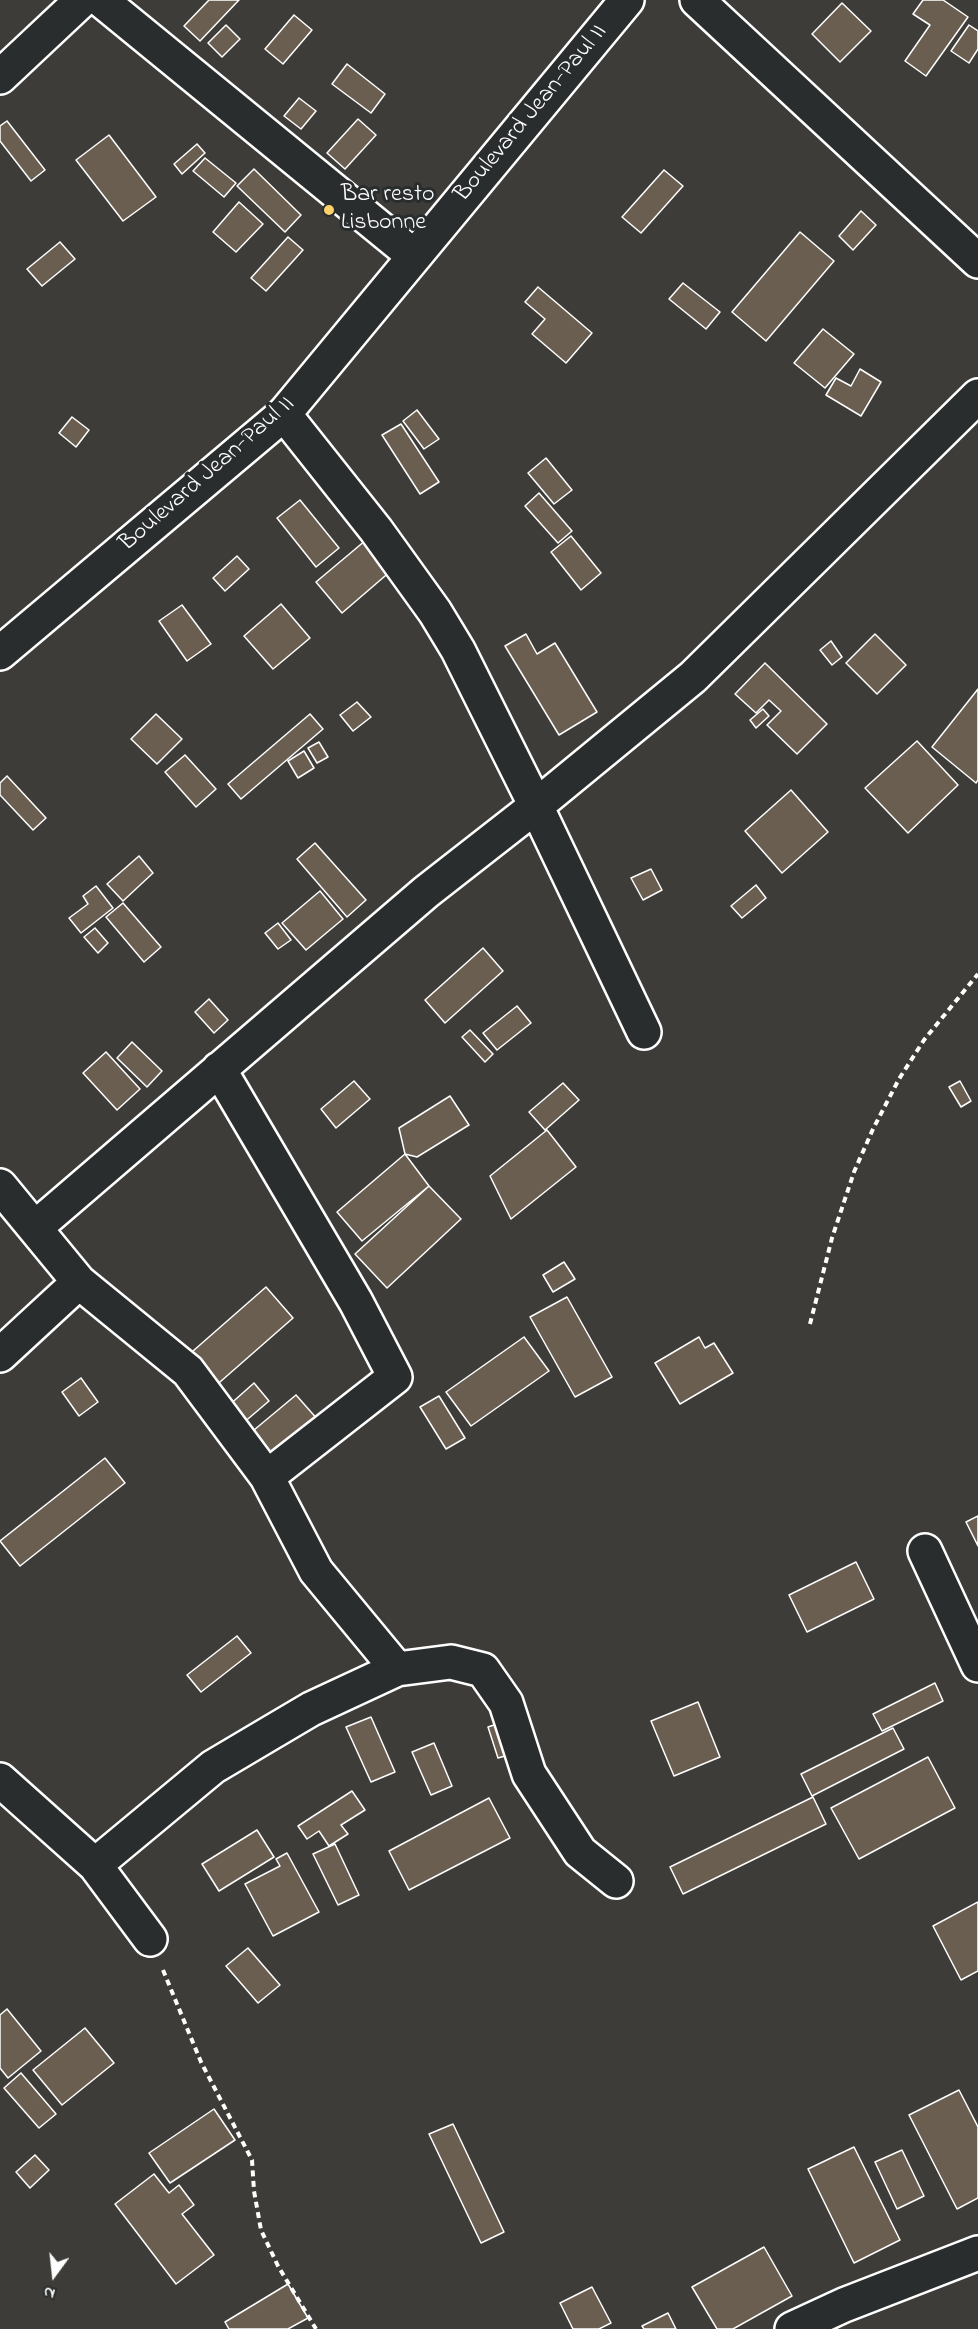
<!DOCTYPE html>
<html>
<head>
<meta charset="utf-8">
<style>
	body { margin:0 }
	#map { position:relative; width:978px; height:2329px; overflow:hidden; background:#3d3c38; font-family:"Indie Flower",sans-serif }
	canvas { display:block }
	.north { position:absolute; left:24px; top:2245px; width:60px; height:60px; -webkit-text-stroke:4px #2a2d2e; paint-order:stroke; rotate:195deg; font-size:16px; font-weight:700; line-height:24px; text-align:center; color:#fff }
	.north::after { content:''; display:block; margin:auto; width:21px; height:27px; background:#fff; clip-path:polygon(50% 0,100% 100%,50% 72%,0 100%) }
</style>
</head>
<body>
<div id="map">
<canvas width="978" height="2329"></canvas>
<div class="north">N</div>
</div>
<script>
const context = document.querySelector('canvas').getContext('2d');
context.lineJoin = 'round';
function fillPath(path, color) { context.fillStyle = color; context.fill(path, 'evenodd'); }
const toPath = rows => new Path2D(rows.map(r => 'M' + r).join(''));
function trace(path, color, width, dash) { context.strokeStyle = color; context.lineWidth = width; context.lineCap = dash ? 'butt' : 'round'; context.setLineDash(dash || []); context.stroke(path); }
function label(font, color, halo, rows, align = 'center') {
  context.font = font + ' "Indie Flower",sans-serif'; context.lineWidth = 6; context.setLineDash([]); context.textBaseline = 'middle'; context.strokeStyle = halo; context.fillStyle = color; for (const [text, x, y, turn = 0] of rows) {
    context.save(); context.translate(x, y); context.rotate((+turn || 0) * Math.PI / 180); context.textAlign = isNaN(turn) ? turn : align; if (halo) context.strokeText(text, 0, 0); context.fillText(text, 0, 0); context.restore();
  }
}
const building = toPath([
	[209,0,239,0,200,41,184,26,209,0],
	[923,0,943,0,968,17,926,76,905,61,930,25,913,14,923,0],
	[842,3,871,31,840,62,812,34,842,3],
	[294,15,312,30,283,64,265,49,294,15],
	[226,25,240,39,222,57,208,43,226,25],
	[969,25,978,31,978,49,969,63,951,51,969,25],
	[347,64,385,94,371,113,332,84,347,64],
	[299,98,316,111,301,129,284,116,299,98],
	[358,119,376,135,345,169,327,153,358,119],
	[7,121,45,170,31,181,0,141,0,126,7,121],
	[109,135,156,197,123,221,76,160,109,135],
	[197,144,205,153,182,174,174,164,197,144],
	[205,158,236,183,224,197,193,171,205,158],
	[254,169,301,215,285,232,237,186,254,169],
	[664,170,683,186,641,233,622,217,664,170],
	[239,202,263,224,236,252,213,232,239,202],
	[861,211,876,225,853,250,839,236,861,211],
	[800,232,834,261,766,341,732,312,800,232],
	[288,237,303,250,266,291,251,278,288,237],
	[60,242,75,259,42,286,27,269,60,242],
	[683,283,720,312,706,329,669,299,683,283],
	[538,287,592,333,566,363,532,334,545,319,525,302,538,287],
	[823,329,854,354,825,388,794,363,823,329],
	[860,369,881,382,861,416,826,395,836,378,851,386,860,369],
	[417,410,439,439,424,449,403,421,417,410],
	[72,417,89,430,76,447,59,433,72,417],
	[401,424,439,482,420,494,382,435,401,424],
	[546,458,572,490,554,504,528,473,546,458],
	[539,493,572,531,558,543,525,506,539,493],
	[300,500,339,548,316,567,277,518,300,500],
	[571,536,601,573,581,590,551,552,571,536],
	[366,540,392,570,342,613,316,582,366,540],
	[237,556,249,569,225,591,213,578,237,556],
	[281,604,310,638,273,669,244,636,281,604],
	[182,605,211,644,187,661,159,621,182,605],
	[526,634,537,654,555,643,597,712,559,735,505,646,526,634],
	[875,634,906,665,877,694,846,663,875,634],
	[831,641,842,657,832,665,820,650,831,641],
	[765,663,827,724,797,754,767,725,781,711,769,700,756,713,735,694,765,663],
	[978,689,978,780,976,783,932,747,978,689],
	[357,702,371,717,353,731,340,715,357,702],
	[763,709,769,716,756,728,750,720,763,709],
	[156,714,182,739,157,764,131,739,156,714],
	[310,714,323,729,241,799,228,784,310,714],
	[917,741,958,785,908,833,865,788,917,741],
	[319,742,328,757,317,763,308,748,319,742],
	[304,751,314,768,298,778,288,761,304,751],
	[185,755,216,789,196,807,165,772,185,755],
	[7,776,46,818,33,830,0,795,0,783,7,776],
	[791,790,828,832,782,873,745,831,791,790],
	[315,843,366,900,347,917,297,859,315,843],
	[139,856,153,873,123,901,107,884,139,856],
	[651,869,662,890,643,900,631,878,651,869],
	[756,885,766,898,742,918,731,906,756,885],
	[96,886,113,908,81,933,69,918,88,904,83,896,96,886],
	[320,891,343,919,306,950,282,923,320,891],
	[123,903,161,947,144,962,106,917,123,903],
	[278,923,291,940,278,949,265,933,278,923],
	[95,928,108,943,98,953,84,937,95,928],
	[483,948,503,971,445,1023,425,1000,483,948],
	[209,999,228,1020,214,1033,195,1012,209,999],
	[517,1006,531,1023,497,1050,483,1033,517,1006],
	[470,1030,493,1054,485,1062,462,1037,470,1030],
	[132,1042,162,1071,147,1087,117,1058,132,1042],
	[106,1052,140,1089,117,1110,83,1073,106,1052],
	[354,1081,370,1099,336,1128,321,1109,354,1081],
	[960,1081,971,1101,961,1107,949,1087,960,1081],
	[563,1083,579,1100,545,1130,529,1112,563,1083],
	[450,1096,469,1125,417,1157,405,1154,399,1128,450,1096],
	[547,1130,576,1167,511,1219,490,1176,547,1130],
	[405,1154,429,1186,362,1241,337,1212,405,1154],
	[429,1186,461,1219,387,1288,355,1254,429,1186],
	[564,1262,575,1279,553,1292,543,1275,564,1262],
	[266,1287,293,1318,212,1389,185,1358,266,1287],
	[567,1297,612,1377,575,1397,530,1317,567,1297],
	[524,1337,549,1371,471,1426,446,1392,524,1337],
	[699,1337,705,1348,714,1343,733,1373,680,1404,655,1363,699,1337],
	[81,1378,98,1402,79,1416,62,1392,81,1378],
	[254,1383,269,1401,242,1424,227,1407,254,1383],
	[296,1395,319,1421,271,1462,248,1435,296,1395],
	[439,1396,465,1438,446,1449,420,1407,439,1396],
	[105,1458,125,1483,20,1566,0,1541,105,1458],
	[978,1516,978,1546,966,1522,978,1516],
	[856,1562,874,1599,807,1632,789,1595,856,1562],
	[237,1636,251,1653,201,1692,187,1675,237,1636],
	[935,1683,943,1701,882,1731,873,1714,935,1683],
	[698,1702,720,1757,674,1776,651,1721,698,1702],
	[371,1717,395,1772,371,1782,346,1727,371,1717],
	[509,1720,519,1752,498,1758,488,1727,509,1720],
	[893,1728,904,1749,812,1796,801,1774,893,1728],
	[434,1743,452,1786,431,1795,412,1752,434,1743],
	[928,1757,955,1808,859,1859,831,1808,928,1757],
	[352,1791,365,1810,341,1825,348,1834,329,1846,319,1831,307,1839,298,1826,352,1791],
	[813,1797,826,1824,683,1894,670,1867,813,1797],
	[489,1798,510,1838,409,1890,389,1851,489,1798],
	[257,1830,274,1857,219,1891,202,1864,257,1830],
	[335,1844,359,1895,338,1905,313,1854,335,1844],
	[287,1853,319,1912,273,1936,245,1884,280,1866,276,1859,287,1853],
	[978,1902,978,1971,961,1980,933,1926,978,1902],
	[248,1948,280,1985,258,2003,226,1966,248,1948],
	[7,2009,41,2051,8,2078,0,2068,0,2015,7,2009],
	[85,2028,114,2063,62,2105,33,2070,85,2028],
	[21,2073,56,2114,39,2128,4,2088,21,2073],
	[959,2090,978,2127,978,2198,957,2209,909,2115,959,2090],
	[214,2109,235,2140,170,2183,149,2153,214,2109],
	[453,2124,504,2232,481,2243,429,2134,453,2124],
	[854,2147,900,2240,854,2263,808,2169,854,2147],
	[902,2150,924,2196,897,2209,875,2162,902,2150],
	[35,2155,49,2170,30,2188,16,2172,35,2155],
	[154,2174,169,2193,179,2185,194,2205,182,2214,214,2255,176,2284,115,2204,154,2174],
	[764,2247,792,2296,733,2329,717,2329,692,2287,764,2247],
	[288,2284,308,2318,288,2329,229,2329,225,2322,288,2284],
	[592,2287,611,2323,599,2329,573,2329,560,2303,592,2287],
	[668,2313,676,2329,644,2329,642,2326,668,2313]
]);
fillPath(building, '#695e50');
trace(building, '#fff', 1.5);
const minor = toPath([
	[101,0,414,256],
	[697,0,978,261],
	[0,77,82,0],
	[284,414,376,530,435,612,458,650,536,806,644,1032],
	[219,1069,356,1302,395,1377,267,1477],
	[0,1186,79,1282,188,1371,267,1477,316,1571,397,1669],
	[36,1227,426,892,536,806,693,677,978,396],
	[0,1355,79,1282],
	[925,1551,978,1665],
	[0,1780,95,1865,150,1939],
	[95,1865,213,1767,267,1735,311,1709,397,1669,451,1662,483,1670,506,1703,529,1774,580,1852,616,1881],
	[792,2329,844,2305,978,2253]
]);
const major = toPath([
	[0,653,284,414,627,0]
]);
trace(minor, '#fff', 38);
trace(major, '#fff', 38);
trace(toPath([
	[810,1324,832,1238,854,1172,873,1129,899,1079,924,1040,978,974],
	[163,1970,201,2062,252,2160,254,2191,261,2230,278,2266,316,2329]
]), '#fff', 4, [6, 4.5]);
trace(minor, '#2a2d2e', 33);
trace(major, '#2a2d2e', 33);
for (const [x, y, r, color] of [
	[329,210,6,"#ffd166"]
]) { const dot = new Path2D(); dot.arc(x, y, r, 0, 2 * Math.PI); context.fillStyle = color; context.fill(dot); trace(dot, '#2a2d2e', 2); }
label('24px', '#fff', '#2a2d2e', [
	["Boulevard Jean-Paul II",532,114,-50],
	["Boulevard Jean-Paul II",208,475,-41]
]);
label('24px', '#fff', '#2a2d2e', [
	["Bar resto",341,196],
	["Lisbonne",341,224]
], 'left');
</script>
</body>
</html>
